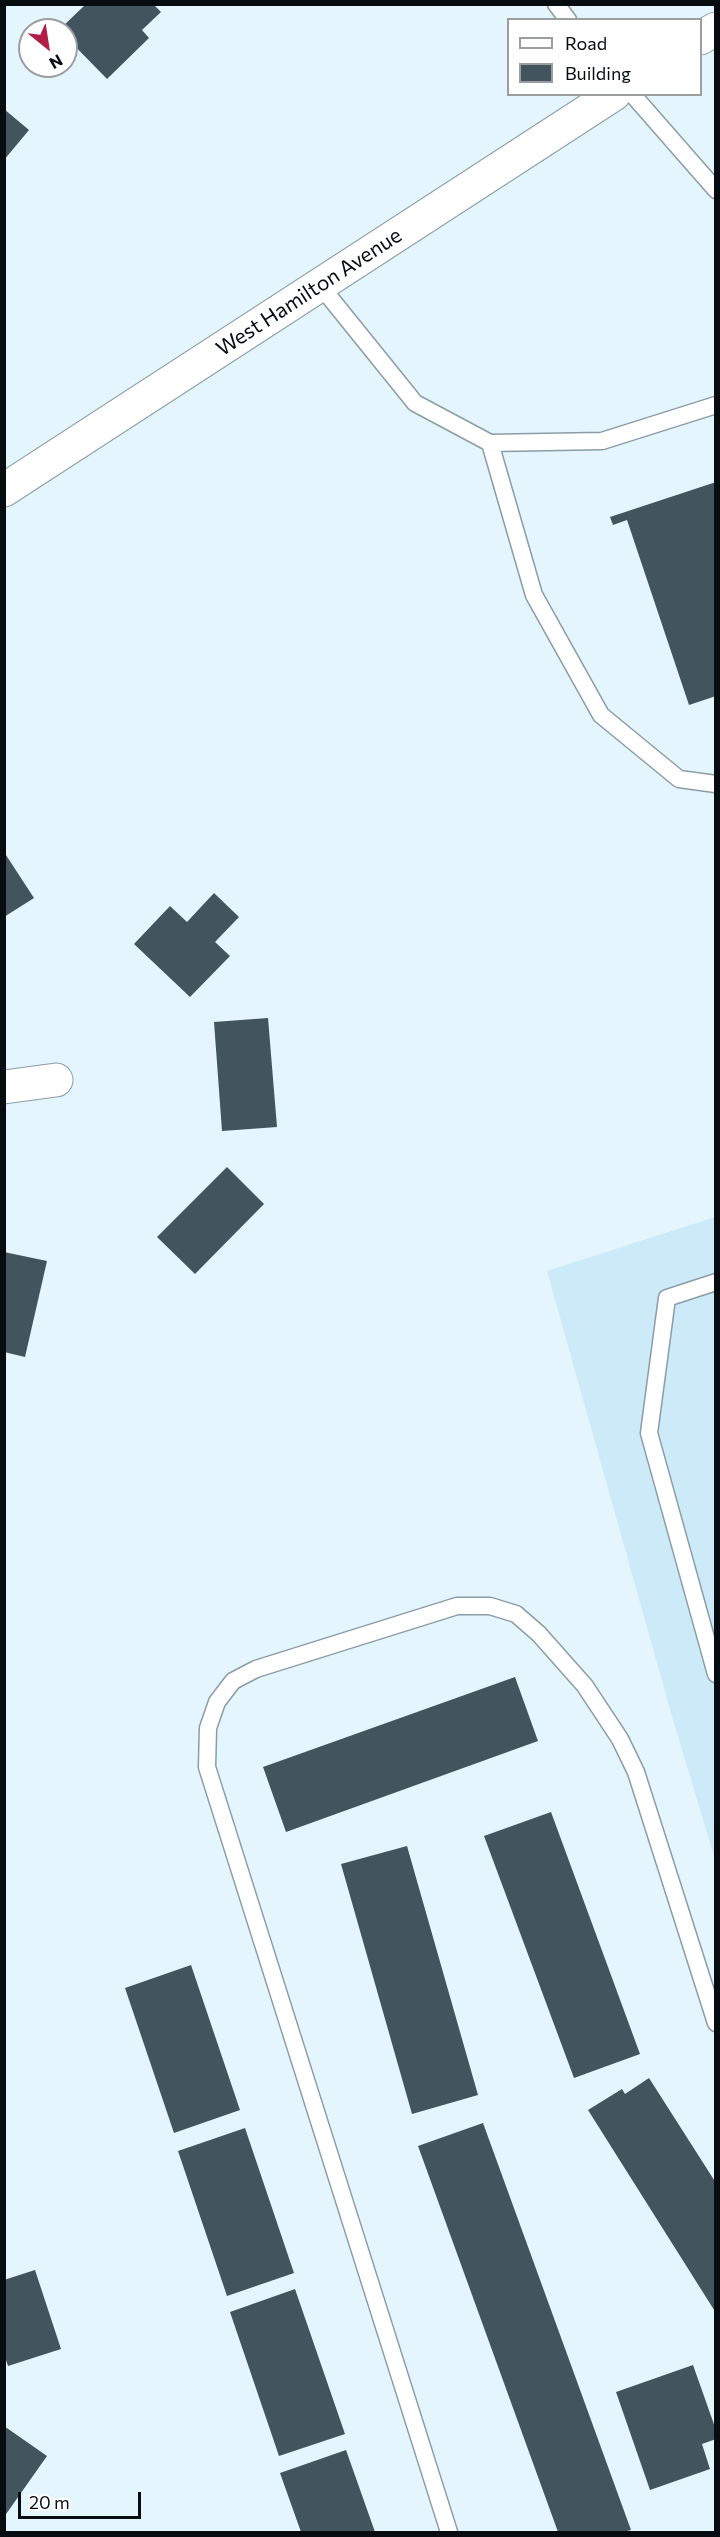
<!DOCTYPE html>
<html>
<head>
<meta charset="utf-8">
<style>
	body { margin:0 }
	#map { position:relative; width:720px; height:2537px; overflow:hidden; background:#e4f5fd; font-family:Commissioner,sans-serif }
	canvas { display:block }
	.frame { position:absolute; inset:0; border:6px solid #060c10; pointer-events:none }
	.legend { position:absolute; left:507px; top:18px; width:195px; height:78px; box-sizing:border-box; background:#fff; border:2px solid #9b9e9f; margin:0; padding:8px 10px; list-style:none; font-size:18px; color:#060c10 }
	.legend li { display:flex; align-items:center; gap:12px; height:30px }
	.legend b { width:30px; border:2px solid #9b9e9f }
	.north { position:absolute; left:18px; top:18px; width:60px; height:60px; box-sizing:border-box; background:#fff; border:2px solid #9b9e9f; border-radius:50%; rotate:150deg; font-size:16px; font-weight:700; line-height:24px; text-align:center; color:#060c10 }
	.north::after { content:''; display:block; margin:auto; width:21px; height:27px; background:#b01e48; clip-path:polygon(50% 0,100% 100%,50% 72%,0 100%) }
	.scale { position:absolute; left:18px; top:2492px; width:123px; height:27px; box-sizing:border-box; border:3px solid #060c10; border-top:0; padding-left:8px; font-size:18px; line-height:21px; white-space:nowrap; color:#060c10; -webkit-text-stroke:4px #fff; paint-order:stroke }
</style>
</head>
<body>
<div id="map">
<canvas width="720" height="2537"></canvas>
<div class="frame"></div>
<ul class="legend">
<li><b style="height:8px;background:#fff"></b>Road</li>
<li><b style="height:16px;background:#42545d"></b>Building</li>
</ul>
<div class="north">N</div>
<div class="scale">20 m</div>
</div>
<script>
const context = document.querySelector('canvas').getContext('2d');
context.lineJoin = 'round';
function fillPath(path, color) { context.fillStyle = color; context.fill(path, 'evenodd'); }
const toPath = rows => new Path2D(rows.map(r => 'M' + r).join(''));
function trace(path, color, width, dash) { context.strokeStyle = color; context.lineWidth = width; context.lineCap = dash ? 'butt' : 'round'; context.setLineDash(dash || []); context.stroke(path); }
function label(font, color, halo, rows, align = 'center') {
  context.font = font + ' Commissioner,sans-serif'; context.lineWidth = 6; context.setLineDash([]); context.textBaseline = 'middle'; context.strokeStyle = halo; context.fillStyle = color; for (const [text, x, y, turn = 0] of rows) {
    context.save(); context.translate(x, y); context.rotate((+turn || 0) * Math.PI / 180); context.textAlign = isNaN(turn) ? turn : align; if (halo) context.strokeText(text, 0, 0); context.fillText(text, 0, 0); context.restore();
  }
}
fillPath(toPath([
	[715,1217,715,1859,673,1720,547,1271]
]), '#cdeaf9');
fillPath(toPath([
	[86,4,153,4,161,12,142,30,149,38,107,79,66,37,66,30,59,30],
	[4,109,29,130,4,160],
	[716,482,716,696,689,705,627,520,613,525,610,517],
	[4,852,34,898,4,917],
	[214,893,239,917,215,942,230,956,190,997,134,944,170,906,187,922],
	[268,1018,277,1127,222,1131,214,1022],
	[227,1167,264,1204,195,1274,157,1237],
	[4,1252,47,1261,25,1357,4,1352],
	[515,1677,538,1741,286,1832,263,1767],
	[551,1812,640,2054,574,2078,484,1836],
	[407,1846,478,2095,412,2114,341,1864],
	[191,1965,240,2110,174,2133,125,1988],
	[649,2078,716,2183,716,2313,588,2110,622,2089,625,2094],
	[483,2123,631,2530,623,2532,558,2532,418,2146],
	[245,2128,294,2273,227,2296,178,2151],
	[35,2270,61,2349,8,2366,4,2354,4,2280],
	[295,2289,345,2434,279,2456,230,2312],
	[693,2365,716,2430,716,2439,702,2444,710,2469,650,2490,616,2392],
	[4,2426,47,2456,4,2517],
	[346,2450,375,2532,301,2532,280,2473]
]), '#42545d');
const lane = toPath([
	[556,4,568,20],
	[632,94,716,190],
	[319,284,415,403,490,443,602,441,716,405],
	[490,443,534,595,601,715,679,779,716,784],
	[716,1282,667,1298,649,1433,716,1674],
	[449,2532,207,1767,208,1728,217,1702,233,1681,256,1669,457,1606,490,1606,516,1614,539,1634,585,1686,620,1739,636,1772,716,2023]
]);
const street = toPath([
	[4,1087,56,1080]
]);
const secondary = toPath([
	[700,38,716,29],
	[4,490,614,94]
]);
trace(lane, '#8a9da7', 19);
trace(street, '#8a9da7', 35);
trace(secondary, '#8a9da7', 35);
trace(lane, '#fff', 16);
trace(street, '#fff', 33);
trace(secondary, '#fff', 33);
label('21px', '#060c10', '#fff', [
	["West Hamilton Avenue",309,292,-33]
]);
</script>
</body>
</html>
